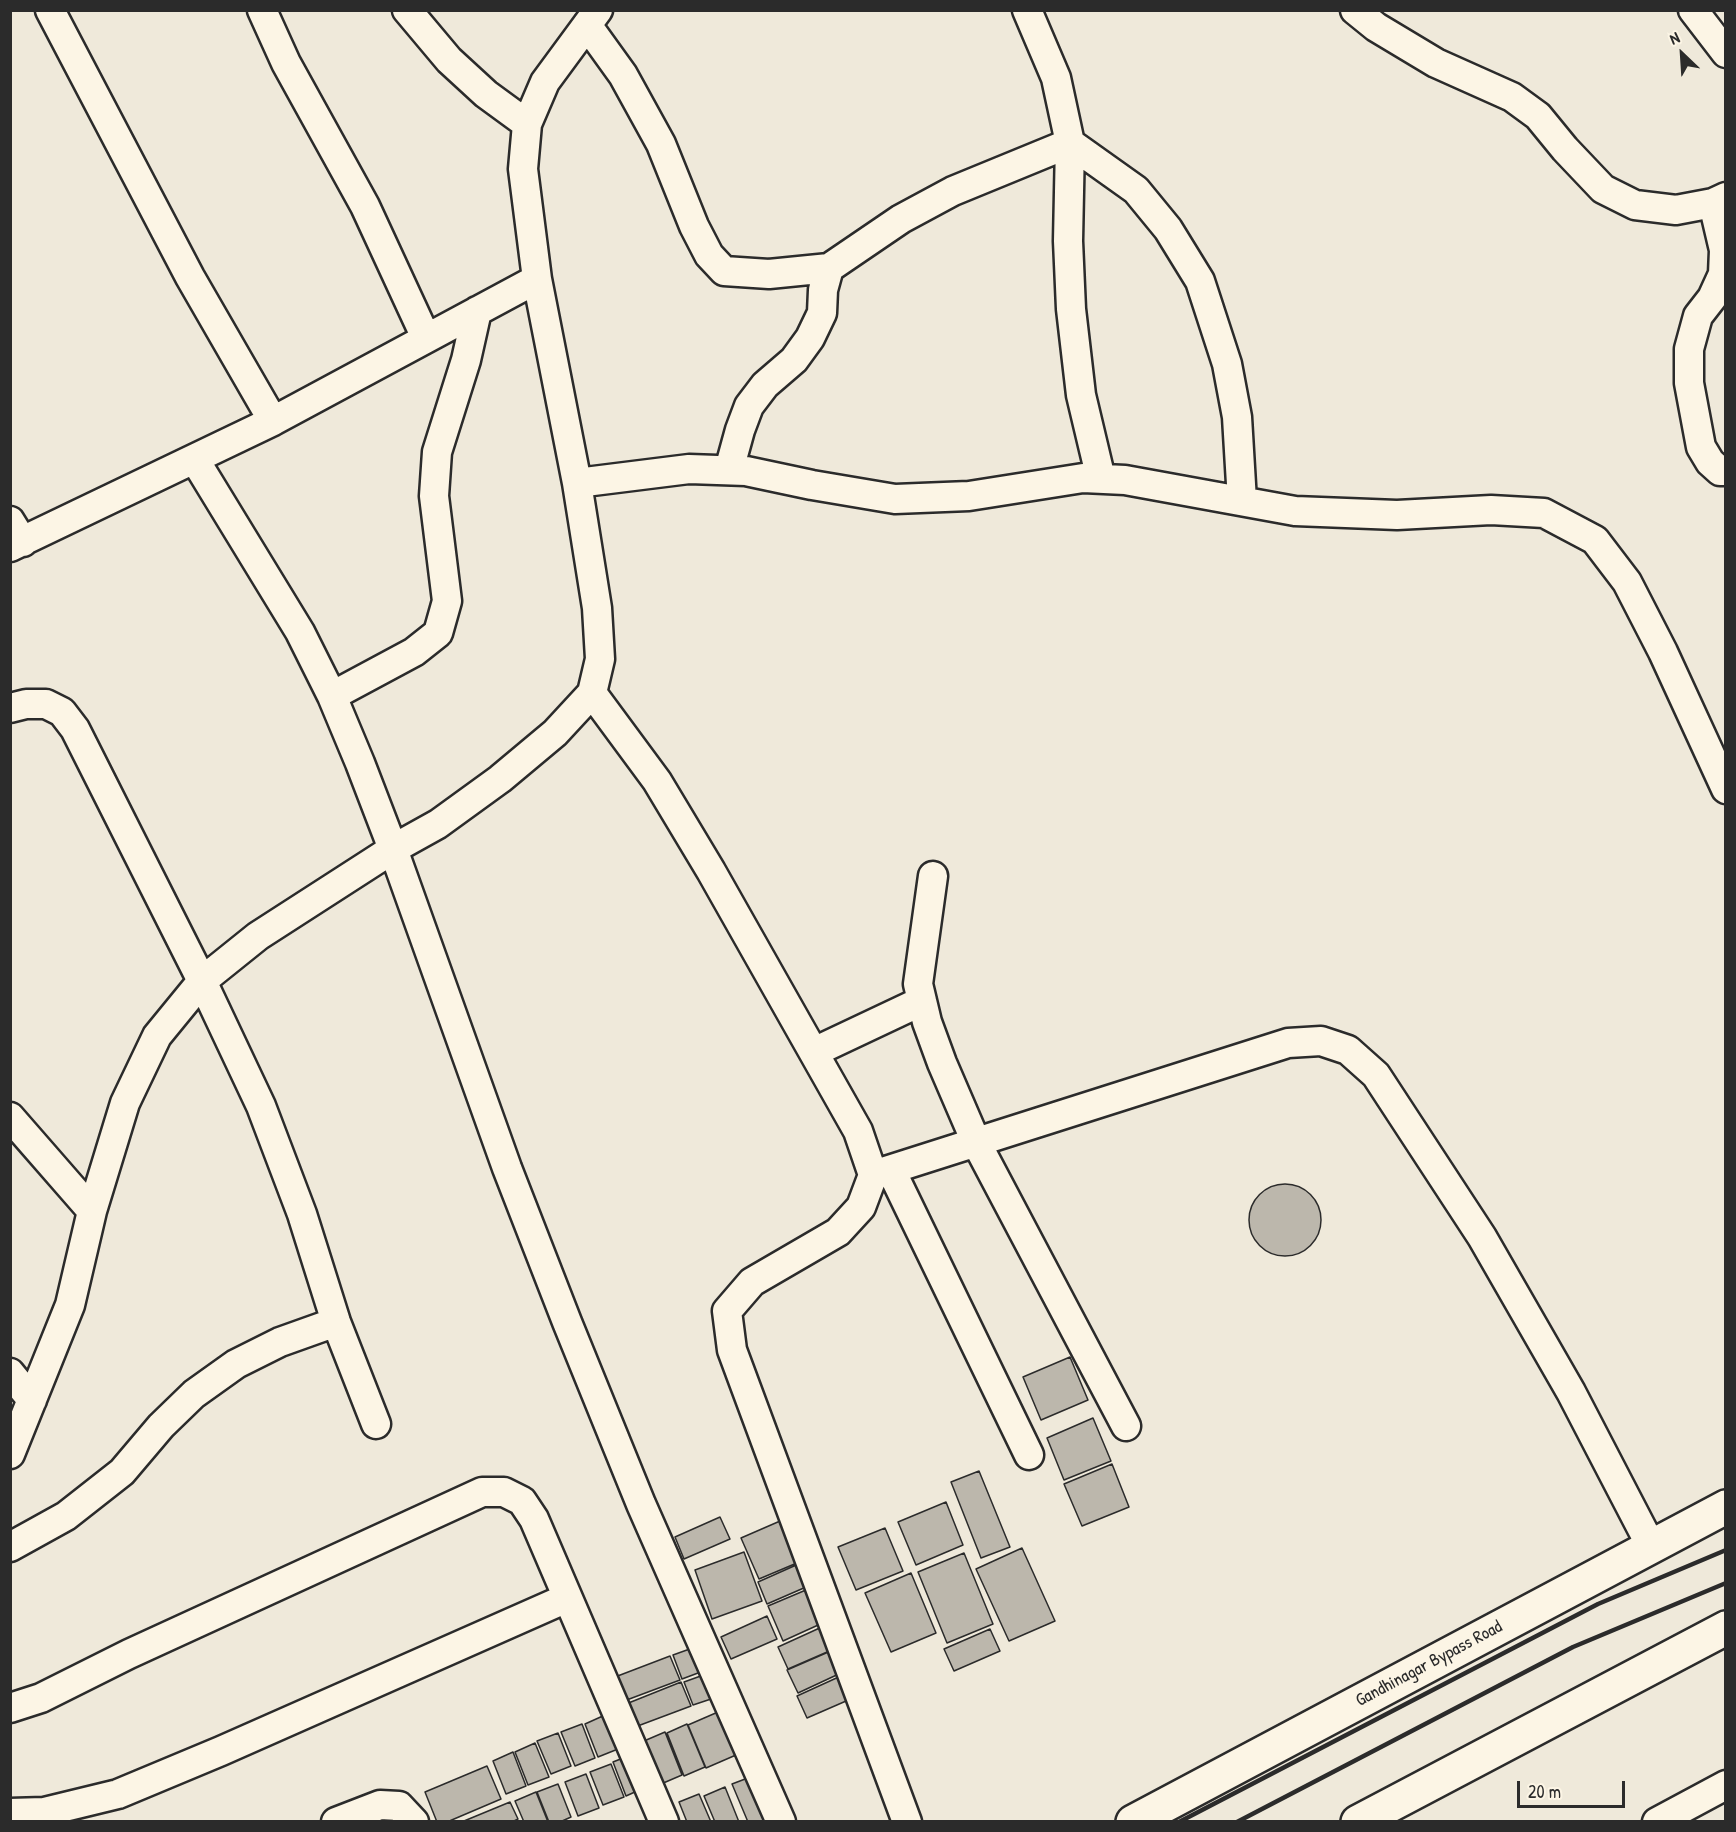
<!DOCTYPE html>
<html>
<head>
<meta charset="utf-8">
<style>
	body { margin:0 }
	#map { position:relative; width:1736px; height:1832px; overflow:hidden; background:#efe9da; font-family:"Patrick Hand",sans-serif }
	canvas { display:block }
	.frame { position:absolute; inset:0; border:12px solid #2b2b2b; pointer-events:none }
	.north { position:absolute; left:1652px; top:24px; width:60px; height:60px; -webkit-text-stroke:4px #fcf5e5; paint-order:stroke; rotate:335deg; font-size:16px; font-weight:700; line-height:24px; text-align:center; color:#2b2b2b }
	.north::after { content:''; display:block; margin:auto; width:21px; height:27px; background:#2b2b2b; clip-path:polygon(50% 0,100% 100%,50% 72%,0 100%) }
	.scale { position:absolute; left:1517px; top:1781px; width:108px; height:27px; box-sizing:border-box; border:3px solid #2b2b2b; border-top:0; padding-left:8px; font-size:18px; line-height:21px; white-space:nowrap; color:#2b2b2b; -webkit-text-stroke:4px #fcf5e5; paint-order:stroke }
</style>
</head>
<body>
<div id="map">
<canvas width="1736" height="1832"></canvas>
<div class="frame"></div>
<div class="north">N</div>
<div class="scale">20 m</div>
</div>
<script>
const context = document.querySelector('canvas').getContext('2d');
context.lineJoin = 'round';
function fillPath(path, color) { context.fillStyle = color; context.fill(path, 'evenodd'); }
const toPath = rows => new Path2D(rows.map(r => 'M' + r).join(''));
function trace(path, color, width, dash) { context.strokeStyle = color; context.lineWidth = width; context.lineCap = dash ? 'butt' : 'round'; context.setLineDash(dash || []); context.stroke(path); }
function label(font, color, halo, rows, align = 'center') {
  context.font = font + ' "Patrick Hand",sans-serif'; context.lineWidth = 4.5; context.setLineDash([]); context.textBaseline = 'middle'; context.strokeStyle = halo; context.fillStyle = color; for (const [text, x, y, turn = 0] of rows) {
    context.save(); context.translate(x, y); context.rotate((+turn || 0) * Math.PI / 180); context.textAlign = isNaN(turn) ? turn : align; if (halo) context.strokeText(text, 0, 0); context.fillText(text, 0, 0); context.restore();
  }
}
const building = toPath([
	'1249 1220a36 36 0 1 1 72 0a36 36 0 1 1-72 0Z',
	[1070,1357,1088,1400,1041,1420,1023,1377,1070,1357],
	[1093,1418,1111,1461,1064,1480,1047,1438,1093,1418],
	[1112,1464,1129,1507,1082,1526,1064,1484,1112,1464],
	[979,1471,1010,1547,981,1558,951,1482,979,1471],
	[946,1502,963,1545,916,1565,898,1522,946,1502],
	[720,1517,730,1539,684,1559,675,1537,720,1517],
	[787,1518,804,1560,759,1579,741,1538,787,1518],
	[885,1528,903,1571,856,1590,838,1547,885,1528],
	[1022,1548,1055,1621,1009,1641,976,1569,1022,1548],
	[744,1552,762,1601,712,1619,695,1570,744,1552],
	[964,1553,993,1624,947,1643,918,1572,964,1553],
	[803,1562,813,1584,767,1604,758,1582,803,1562],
	[911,1573,936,1633,891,1652,865,1593,911,1573],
	[813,1587,827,1621,783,1641,768,1606,813,1587],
	[767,1616,777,1639,731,1659,721,1637,767,1616],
	[824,1626,834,1649,788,1669,778,1647,824,1626],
	[990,1629,1000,1651,954,1671,944,1649,990,1629],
	[698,1646,706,1670,682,1679,673,1655,698,1646],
	[833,1650,843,1672,798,1693,787,1670,833,1650],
	[670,1656,680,1680,624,1701,615,1677,670,1656],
	[709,1673,717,1697,693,1705,684,1682,709,1673],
	[843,1675,853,1698,807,1718,797,1696,843,1675],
	[681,1682,691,1706,635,1727,626,1704,681,1682],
	[718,1712,736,1755,706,1768,688,1725,718,1712],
	[605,1715,618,1749,598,1757,585,1724,605,1715],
	[582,1724,595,1758,575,1766,561,1732,582,1724],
	[687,1724,705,1767,684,1776,667,1733,687,1724],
	[665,1732,682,1775,661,1784,644,1741,665,1732],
	[558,1733,571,1766,551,1774,537,1741,558,1733],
	[535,1743,549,1777,528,1785,515,1752,535,1743],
	[513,1752,526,1786,506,1794,493,1761,513,1752],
	[633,1754,646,1787,626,1796,613,1762,633,1754],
	[611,1764,624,1797,603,1805,590,1772,611,1764],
	[487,1766,501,1799,447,1822,437,1822,425,1792,487,1766],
	[586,1774,599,1808,578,1816,565,1782,586,1774],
	[753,1776,770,1819,764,1822,748,1822,732,1784,753,1776],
	[558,1784,571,1817,560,1822,549,1822,537,1792,558,1784],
	[725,1787,739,1822,715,1822,704,1796,725,1787],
	[536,1792,548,1822,524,1822,515,1801,536,1792],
	[699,1794,711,1822,687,1822,679,1802,699,1794],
	[510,1802,518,1819,512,1822,464,1821,510,1802]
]);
fillPath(building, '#bcb7ac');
trace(building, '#2b2b2b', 1.5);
const minor = toPath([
	[50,10,190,277,273,421],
	[262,10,286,63,365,206,426,338],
	[407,10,449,60,486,94,527,124],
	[1027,10,1056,78,1070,143,1068,241,1071,309,1081,395,1101,479],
	[1355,10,1376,27,1436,63,1512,97,1538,116,1565,149,1603,189,1635,205,1676,210,1713,203,1726,197],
	[1693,10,1726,53],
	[587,25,623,75,661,144,694,226,709,255,724,271,769,274,829,268],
	[1713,203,1724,250,1723,274,1712,298,1698,316,1689,349,1689,383,1701,447,1710,462,1720,471,1726,471],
	[195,460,300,632,332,696,360,763,393,849,507,1168,567,1322,641,1504,781,1822],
	[729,470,740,430,749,406,765,385,794,360,810,338,822,313,823,290,829,268,901,219,953,191,1070,143,1136,190,1168,229,1200,281,1227,364,1237,417,1242,501],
	[577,483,689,469,746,471,812,485,895,499,969,496,1083,478,1125,480,1295,511,1397,515,1491,510,1544,513,1595,540,1627,582,1663,652,1726,789],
	[10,521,23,542],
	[10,547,273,421,537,279,523,169,527,124,545,82,598,10],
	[592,693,657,781,711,871,858,1131,873,1175,861,1207,838,1232,752,1282,727,1311,732,1350,907,1822],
	[332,696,414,652,438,633,447,601,434,496,437,452,466,360,477,311],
	[10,708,26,704,46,704,62,712,75,729,202,981,261,1106,302,1214,336,1322,376,1424],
	[933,876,918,984,927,1022,942,1063,976,1142,1126,1426],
	[814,1052,922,1001],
	[10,1117,92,1211],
	[891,1170,1029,1455],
	[873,1175,1288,1043,1321,1041,1348,1050,1376,1075,1482,1237,1571,1392,1651,1546],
	[10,1373,32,1400],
	[10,1454,70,1305,92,1211,125,1103,157,1036,202,981,258,936,393,849,438,824,500,779,555,733,592,693,600,659,597,608,577,483,537,279],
	[10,1547,66,1516,122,1472,161,1426,194,1394,236,1364,280,1342,336,1322],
	[10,1708,41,1698,129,1654,482,1492,504,1492,522,1501,534,1519,664,1822],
	[10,1813,44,1812,118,1794,221,1751,567,1598],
	[336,1822,380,1805,399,1806,414,1822],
	[1657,1822,1726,1785]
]);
const secondary = toPath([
	[1133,1822,1726,1507],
	[1358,1822,1726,1628]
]);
trace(minor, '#2b2b2b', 33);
trace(secondary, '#2b2b2b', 38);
trace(minor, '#fcf5e5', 28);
trace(secondary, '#fcf5e5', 33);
trace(toPath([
	[1179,1822,1598,1604,1726,1550],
	[1237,1822,1573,1647,1726,1583]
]), '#2b2b2b', 4.5);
label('18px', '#2b2b2b', '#fcf5e5', [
	["Gandhinagar Bypass Road",1429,1664,-28]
]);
</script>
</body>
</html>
